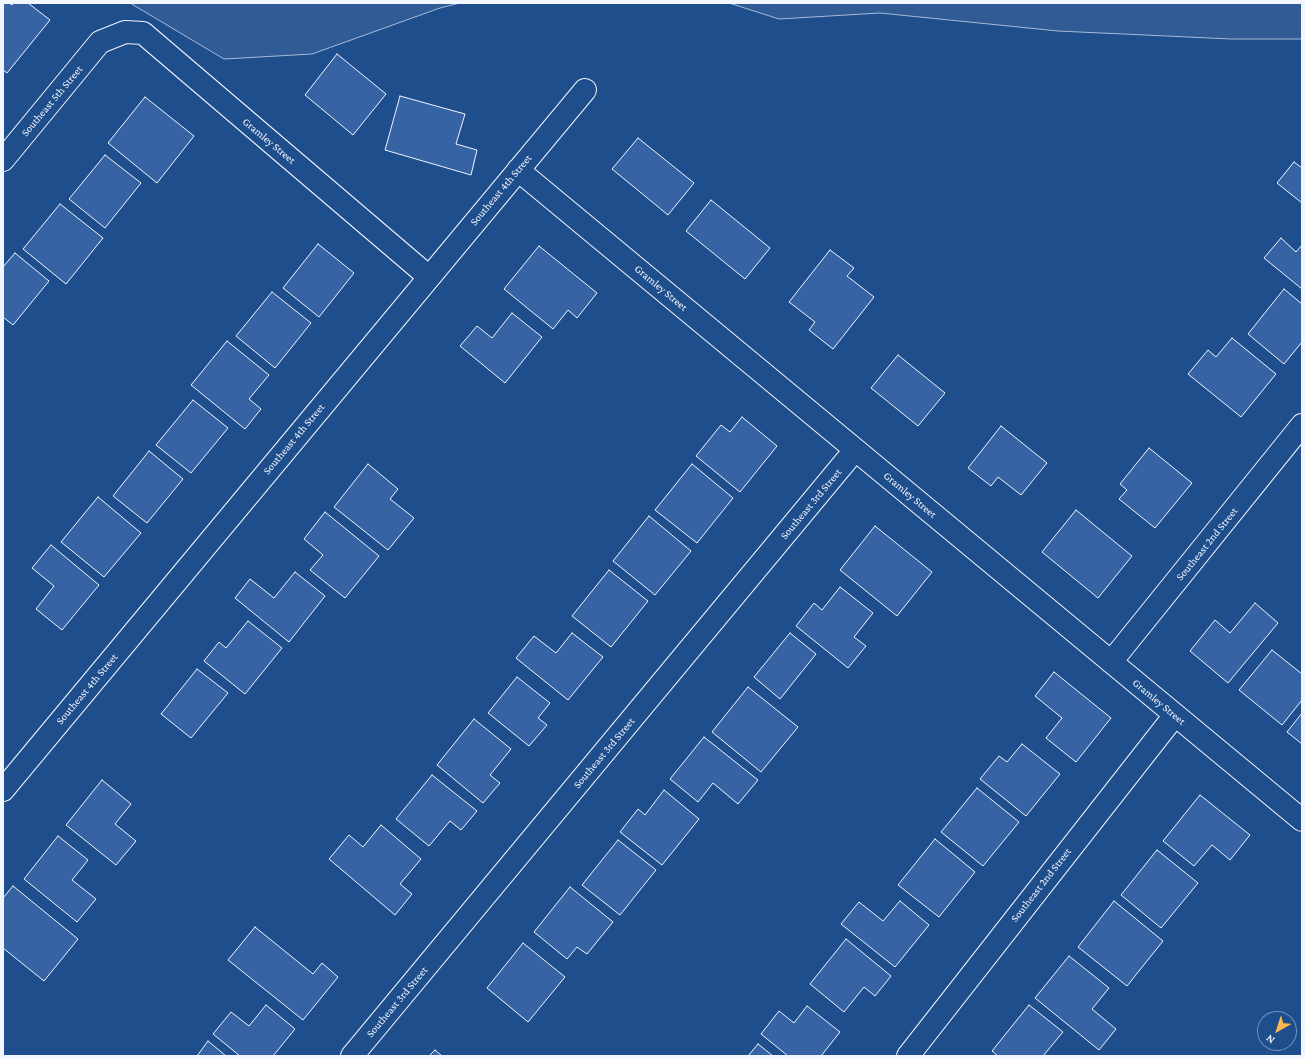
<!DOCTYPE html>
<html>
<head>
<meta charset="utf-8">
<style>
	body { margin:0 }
	#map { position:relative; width:1305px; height:1059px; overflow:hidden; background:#1f4e8c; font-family:"Crimson Pro",serif }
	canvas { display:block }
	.frame { position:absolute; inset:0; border:4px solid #f2f6ff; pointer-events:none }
	.north { position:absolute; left:1257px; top:1011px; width:40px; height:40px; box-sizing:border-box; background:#1f4e8c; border:1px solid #7391ba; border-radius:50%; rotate:219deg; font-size:11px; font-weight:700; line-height:16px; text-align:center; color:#f2f6ff }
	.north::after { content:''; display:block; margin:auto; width:14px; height:18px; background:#ffb74d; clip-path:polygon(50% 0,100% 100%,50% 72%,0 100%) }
</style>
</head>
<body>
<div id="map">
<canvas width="1305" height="1059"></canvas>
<div class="frame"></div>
<div class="north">N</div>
</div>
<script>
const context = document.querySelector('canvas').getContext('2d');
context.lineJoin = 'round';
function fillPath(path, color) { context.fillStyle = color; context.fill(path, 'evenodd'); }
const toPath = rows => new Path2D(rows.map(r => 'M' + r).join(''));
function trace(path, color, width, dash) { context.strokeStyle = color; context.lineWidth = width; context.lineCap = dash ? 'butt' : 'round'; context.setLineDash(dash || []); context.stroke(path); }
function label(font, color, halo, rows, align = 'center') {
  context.font = font + ' "Crimson Pro",serif'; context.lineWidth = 3; context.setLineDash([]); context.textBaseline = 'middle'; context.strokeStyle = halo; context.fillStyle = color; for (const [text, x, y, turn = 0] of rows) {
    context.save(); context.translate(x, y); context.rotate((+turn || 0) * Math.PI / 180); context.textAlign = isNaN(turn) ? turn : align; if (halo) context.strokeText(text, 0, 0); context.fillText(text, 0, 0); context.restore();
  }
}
const green = toPath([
	[130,3,460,3,440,8,312,54,224,59,130,3],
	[729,3,1302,3,1302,39,1231,39,1058,31,880,13,779,19,729,3]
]);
fillPath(green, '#305b95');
trace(green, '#a8bbd7', 1);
const building = toPath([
	[3,3,9,3,12,5,13,3,28,3,50,20,7,73,3,70,3,3],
	[337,54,386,94,353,135,305,95,337,54],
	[400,96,465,114,456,144,477,150,471,175,385,150,400,96],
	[145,97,194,136,157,183,108,143,145,97],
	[638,138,694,183,668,215,612,169,638,138],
	[105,155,141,183,105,228,69,199,105,155],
	[1294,162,1302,168,1302,203,1277,183,1294,162],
	[711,200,770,248,745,279,686,231,711,200],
	[60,204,103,238,66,284,23,249,60,204],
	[1281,238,1296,252,1302,245,1302,289,1264,258,1281,238],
	[318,244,354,273,319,317,283,288,318,244],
	[539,246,597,293,577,318,568,310,553,329,504,289,539,246],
	[830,250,854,268,847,276,874,297,833,349,809,330,815,322,789,302,830,250],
	[15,253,49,281,13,325,3,317,3,267,15,253],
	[1284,289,1302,304,1302,342,1284,364,1248,334,1284,289],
	[272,292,311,323,275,368,236,336,272,292],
	[512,313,542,337,505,383,460,346,477,326,492,338,512,313],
	[1232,338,1276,374,1241,417,1188,374,1208,350,1216,357,1232,338],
	[227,341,269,375,249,399,261,409,245,429,191,385,227,341],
	[898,355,945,393,918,426,871,388,898,355],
	[193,400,228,428,191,473,156,445,193,400],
	[742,417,777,446,740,492,696,456,721,425,730,432,742,417],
	[1001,426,1047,463,1021,495,998,477,991,486,968,468,1001,426],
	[1149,448,1192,483,1155,528,1119,499,1127,490,1120,484,1149,448],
	[149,451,183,479,147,523,113,496,149,451],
	[368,464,398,489,390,499,414,518,388,550,334,507,368,464],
	[692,464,733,498,697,543,655,510,692,464],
	[98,497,141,533,104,577,61,542,98,497],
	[1076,510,1132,556,1098,598,1042,552,1076,510],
	[325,512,379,556,345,598,310,570,323,555,304,539,325,512],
	[649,516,691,551,655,595,613,561,649,516],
	[875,526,932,572,897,616,840,570,875,526],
	[51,545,99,585,62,630,36,609,54,586,32,568,51,545],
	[609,570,648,601,611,647,572,616,609,570],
	[295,572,325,596,289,642,235,598,250,579,274,598,295,572],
	[840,587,873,613,854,637,866,646,848,668,796,626,814,603,822,610,840,587],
	[1255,603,1278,623,1228,683,1190,651,1215,620,1230,633,1255,603],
	[248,621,282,648,245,694,204,661,219,642,226,648,248,621],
	[572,633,603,657,568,700,516,658,534,636,556,653,572,633],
	[790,633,816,654,780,699,754,677,790,633],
	[1272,650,1302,674,1302,700,1282,725,1239,690,1272,650],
	[197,669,228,693,191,738,161,714,197,669],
	[1054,672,1111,718,1076,762,1046,738,1062,718,1035,696,1054,672],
	[517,677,550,703,538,718,547,725,529,746,488,713,517,677],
	[748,687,798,727,761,772,712,732,748,687],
	[1302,713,1302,744,1287,732,1302,713],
	[474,719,511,749,490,775,500,783,483,803,437,765,474,719],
	[704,737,758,780,738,804,713,783,698,802,670,779,704,737],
	[1022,744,1060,774,1026,816,980,779,999,756,1007,762,1022,744],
	[432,775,477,811,461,830,450,821,429,846,396,819,432,775],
	[102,780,131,804,115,824,136,841,116,865,66,825,102,780],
	[977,788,1019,822,983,866,941,832,977,788],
	[664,790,699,819,662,865,620,832,638,809,645,815,664,790],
	[1200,795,1250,835,1230,860,1212,845,1194,866,1163,841,1200,795],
	[381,825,421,859,400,884,412,894,395,915,329,859,349,835,363,847,381,825],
	[58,836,88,860,72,880,96,899,77,922,24,879,58,836],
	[935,839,975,872,939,917,898,885,935,839],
	[618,840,656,870,620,915,582,885,618,840],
	[1157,850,1198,883,1161,928,1121,895,1157,850],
	[13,886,78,939,44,981,3,948,3,898,13,886],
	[570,887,613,922,587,954,577,947,567,959,534,932,570,887],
	[900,901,929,925,895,967,841,924,859,902,883,921,900,901],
	[1114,901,1163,941,1127,986,1078,947,1114,901],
	[255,927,313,974,322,963,338,977,303,1020,228,960,255,927],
	[846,939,891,976,875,996,864,987,844,1012,810,984,846,939],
	[523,943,565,977,528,1022,487,988,523,943],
	[1069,956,1109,988,1092,1009,1116,1029,1099,1050,1035,998,1069,956],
	[266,1005,295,1029,273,1056,240,1056,213,1034,231,1012,249,1026,266,1005],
	[1029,1005,1063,1032,1043,1056,998,1056,992,1051,1029,1005],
	[807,1006,840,1032,821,1056,788,1056,761,1034,779,1011,794,1023,807,1006],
	[208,1041,226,1056,197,1056,208,1041],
	[758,1044,773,1056,748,1056,758,1044],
	[435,1050,442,1056,429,1056,435,1050]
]);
fillPath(building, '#3563a3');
trace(building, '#f2f6ff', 1);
const minor = toPath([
	[3,160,100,42,125,32,143,33,429,277],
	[518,170,1302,820],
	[1111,662,1302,425],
	[3,790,585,90],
	[352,1056,855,450],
	[908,1056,1175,715]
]);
trace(minor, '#f2f6ff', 24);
trace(minor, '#1f4e8c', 22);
label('11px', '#f2f6ff', '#1f4e8c', [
	["Southeast 5th Street",52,101,-50],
	["Gramley Street",269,141,40],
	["Southeast 4th Street",501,190,-50],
	["Gramley Street",661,288,40],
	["Southeast 4th Street",294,439,-50],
	["Gramley Street",910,495,40],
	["Southeast 3rd Street",811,504,-50],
	["Southeast 2nd Street",1207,544,-51],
	["Southeast 4th Street",87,689,-50],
	["Gramley Street",1159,702,40],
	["Southeast 3rd Street",604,753,-50],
	["Southeast 2nd Street",1041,885,-52],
	["Southeast 3rd Street",397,1002,-50]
]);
</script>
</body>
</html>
